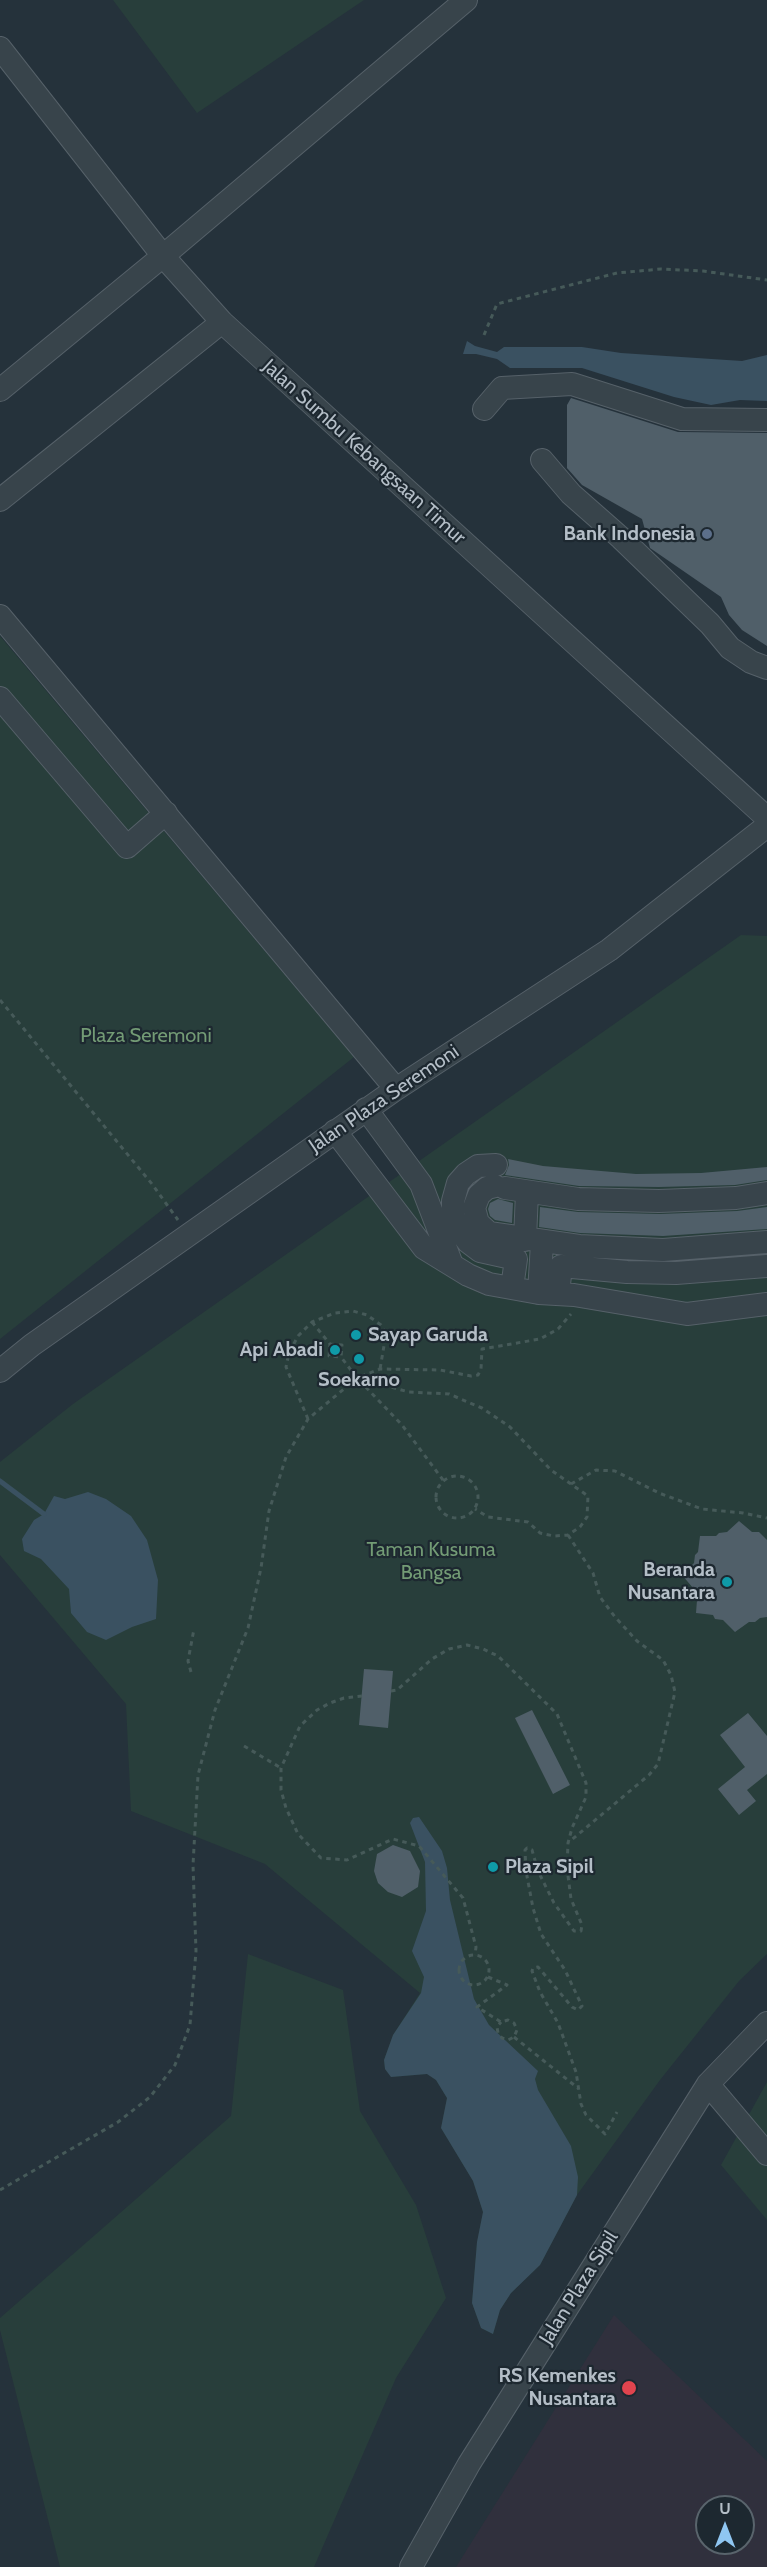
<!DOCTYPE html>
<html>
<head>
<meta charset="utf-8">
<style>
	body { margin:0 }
	#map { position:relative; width:767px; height:2567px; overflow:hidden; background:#25323b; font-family:Cabin,sans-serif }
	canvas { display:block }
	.north { position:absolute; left:695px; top:2495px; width:60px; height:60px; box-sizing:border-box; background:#1d2830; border:2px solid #59646c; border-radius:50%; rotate:0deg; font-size:16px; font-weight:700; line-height:24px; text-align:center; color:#b4bec7 }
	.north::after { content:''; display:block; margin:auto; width:21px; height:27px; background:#8fc6f1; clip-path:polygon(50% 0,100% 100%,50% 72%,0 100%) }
</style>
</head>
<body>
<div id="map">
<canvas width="767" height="2567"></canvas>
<div class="north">U</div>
</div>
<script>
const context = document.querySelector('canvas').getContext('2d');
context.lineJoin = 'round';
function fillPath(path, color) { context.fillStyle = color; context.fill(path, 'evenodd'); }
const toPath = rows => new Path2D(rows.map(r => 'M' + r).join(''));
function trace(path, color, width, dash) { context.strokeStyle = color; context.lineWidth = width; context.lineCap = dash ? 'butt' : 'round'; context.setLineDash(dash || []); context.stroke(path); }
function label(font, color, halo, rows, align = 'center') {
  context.font = font + ' Cabin,sans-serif'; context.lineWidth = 4.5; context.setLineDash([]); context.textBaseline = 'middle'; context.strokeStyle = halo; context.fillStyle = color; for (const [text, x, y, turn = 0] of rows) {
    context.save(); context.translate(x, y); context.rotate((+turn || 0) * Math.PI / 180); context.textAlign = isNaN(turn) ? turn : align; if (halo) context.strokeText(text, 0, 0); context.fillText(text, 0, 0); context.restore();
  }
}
fillPath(toPath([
	[614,2315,767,2461,767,2567,456,2567],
	[707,2507,743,2507,743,2543,707,2543]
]), '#30303d');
fillPath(toPath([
	[113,0,364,0,197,113],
	[0,636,354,1057,0,1339],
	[741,935,767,936,767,1954,739,1981,660,2080,577,2195,540,2265,511,2293,500,2310,493,2334,481,2328,472,2303,477,2242,483,2212,473,2181,441,2128,447,2098,436,2080,427,2074,391,2077,385,2069,384,2060,393,2035,420,1993,265,1864,131,1811,126,1704,0,1555,0,1462,73,1404],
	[248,1954,343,1990,360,2111,416,2205,446,2298,396,2378,314,2567,60,2567,0,2330,0,2318,231,2116],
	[767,2082,767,2220,721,2165]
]), '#283e3b');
fillPath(toPath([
	[467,341,475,346,497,352,504,347,582,347,621,353,742,361,767,355,767,401,740,400,711,405,674,397,582,368,510,368,497,359,476,354,463,354],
	[88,1492,106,1499,131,1516,147,1540,158,1580,156,1619,132,1627,106,1640,87,1632,71,1613,69,1589,41,1559,24,1551,22,1539,34,1520,44,1514,54,1496,65,1499],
	[419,1817,442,1851,447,1868,450,1900,474,1999,489,2025,538,2071,535,2079,538,2090,571,2146,578,2177,577,2195,540,2265,511,2293,500,2310,493,2334,481,2328,472,2303,477,2242,483,2212,473,2181,441,2128,447,2098,436,2080,427,2074,391,2077,385,2069,384,2060,393,2035,421,1993,424,1977,412,1951,426,1911,425,1862,410,1823,413,1818]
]), '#3a5161');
trace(toPath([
	[0,1481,44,1514]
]), '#3a5161', 5);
fillPath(toPath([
	[571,398,678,432,767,433,767,646,742,630,729,615,721,597,650,548,642,519,582,485,567,468,567,405],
	[508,1159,543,1166,636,1174,701,1173,767,1167,767,1180,735,1185,659,1187,579,1186,505,1175,509,1165],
	[498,1199,513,1203,512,1223,495,1220,490,1216,488,1209,490,1203],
	[540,1207,578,1212,660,1214,737,1211,767,1207,767,1229,663,1236,580,1233,539,1227],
	[739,1521,752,1532,759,1532,767,1540,767,1617,760,1618,755,1622,749,1622,735,1632,723,1620,715,1619,713,1615,696,1613,697,1600,693,1595,693,1588,682,1575,694,1563,695,1555,698,1552,700,1536,716,1536,719,1533,727,1532],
	[364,1669,393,1671,388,1728,359,1725],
	[532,1710,570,1785,553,1794,515,1718],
	[748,1713,767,1736,767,1774,747,1790,756,1801,739,1815,718,1789,745,1767,720,1735],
	[393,1845,410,1851,420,1871,418,1887,402,1897,388,1892,378,1883,374,1871,377,1854]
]), '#505f69');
const minor = toPath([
	[0,48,163,256,222,322,767,818],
	[0,390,163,256,466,0],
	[484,409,502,388,572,384,682,419,767,420],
	[542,460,571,494,621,538,710,624,730,648,751,662,767,668],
	[0,500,222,322],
	[0,616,396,1089],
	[0,698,127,847,166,813],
	[366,1109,421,1184,451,1262],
	[335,1131,424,1248,468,1275,489,1284,539,1293,574,1295,687,1314,767,1304],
	[496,1165,478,1166,466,1174,458,1183,453,1201,453,1216,459,1230,468,1242,480,1251,516,1259,512,1288],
	[495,1186,487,1188,479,1195,474,1208,478,1223,489,1233,579,1246,663,1250,767,1242],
	[505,1188,578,1199,659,1201,736,1198,767,1193],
	[525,1240,527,1192],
	[539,1293,542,1243],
	[558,1294,561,1266,627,1272,676,1273,767,1266],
	[0,1371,32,1345,396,1089,609,950,767,826],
	[708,2084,767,2154],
	[411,2567,469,2464,708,2084,767,2023]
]);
trace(minor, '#566169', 24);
trace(toPath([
	[484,335,497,304,617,273,661,269,703,271,767,280],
	[0,1000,152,1184,178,1220],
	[312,1322,330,1344,329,1356,341,1357],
	[330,1344,342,1345,341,1357,357,1378,402,1425,443,1480],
	[357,1378,409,1392,449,1394,482,1408,510,1427,551,1470,588,1496,587,1517,580,1527,568,1535,554,1536,540,1533,528,1522,488,1517,475,1509],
	[308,1419,286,1367,289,1353,298,1336,312,1322,335,1313,353,1311,367,1315,381,1325,386,1334,380,1369],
	'436 1497a21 21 0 1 1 42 0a21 21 0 1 1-42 0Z',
	[571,1484,596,1470,615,1471,659,1493,702,1509,743,1513,767,1518],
	[568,1535,593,1573,600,1597,615,1617,637,1641,663,1660,671,1675,675,1692,658,1764,649,1775,569,1842],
	[191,1672,188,1661,194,1629],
	[391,1691,397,1690,432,1659,449,1649,467,1645,483,1649,498,1656,557,1714,586,1783,586,1797,572,1828,568,1843,567,1868,571,1899,582,1925,581,1931,574,1931,554,1903,538,1871,532,1850,527,1848,525,1850,526,1871,533,1908,541,1934,565,1970,582,2006,578,2010,572,2007,538,1967,533,1968,532,1971,540,1992,558,2023,576,2072,581,2104,586,2115,605,2134,617,2112],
	[362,1696,344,1698,330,1703,317,1710,300,1726,281,1768,281,1790,286,1808,298,1834,321,1858,347,1860,393,1839,419,1846,463,1898,476,1947,475,1955],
	[244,1746,281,1768],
	'459 1970a15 15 0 1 1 30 0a15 15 0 1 1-30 0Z',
	[488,1977,507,1985,477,2007,501,2022,508,2020,514,2023,517,2030,514,2037,508,2040,502,2038,498,2033,497,2027,501,2022],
	[514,2037,579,2089],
	[0,2190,118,2122,150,2097,175,2065,190,2025,196,1951,193,1865,198,1775,215,1710,248,1628,261,1568,269,1511,286,1457,308,1419,357,1378,380,1369,440,1370,471,1376,478,1375,481,1369,482,1349,540,1339,558,1329,571,1314]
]), '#465a59', 3, [4.5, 4.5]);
trace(minor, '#38444b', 22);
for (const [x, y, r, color] of [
	[707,534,6,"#5c6f8a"],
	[356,1335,6,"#0f9aa8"],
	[335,1350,6,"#0f9aa8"],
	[359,1359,6,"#0f9aa8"],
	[727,1582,6,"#0f9aa8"],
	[493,1867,6,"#0f9aa8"],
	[629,2388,8,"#e0444e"]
]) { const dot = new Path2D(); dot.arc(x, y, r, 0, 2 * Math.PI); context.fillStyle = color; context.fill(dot); trace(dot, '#1d2830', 2); }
label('20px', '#b4bec7', '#1d2830', [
	["Jalan Sumbu Kebangsaan Timur",364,452,42],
	["Jalan Plaza Seremoni",384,1099,-34],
	["Jalan Plaza Sipil",579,2288,-58]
]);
label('bold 20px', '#b4bec7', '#1d2830', [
	["Bank Indonesia",695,534],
	["Sayap Garuda",368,1335,"left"],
	["Api Abadi",323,1350],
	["Soekarno",359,1380,"center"],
	["Beranda",715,1570],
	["Nusantara",715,1593],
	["Plaza Sipil",505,1867,"left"],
	["RS Kemenkes",616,2376],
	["Nusantara",616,2399]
], 'right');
label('20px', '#739b75', '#1d2830', [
	["Plaza Seremoni",146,1036],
	["Taman Kusuma",431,1550],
	["Bangsa",431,1573]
]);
</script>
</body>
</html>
